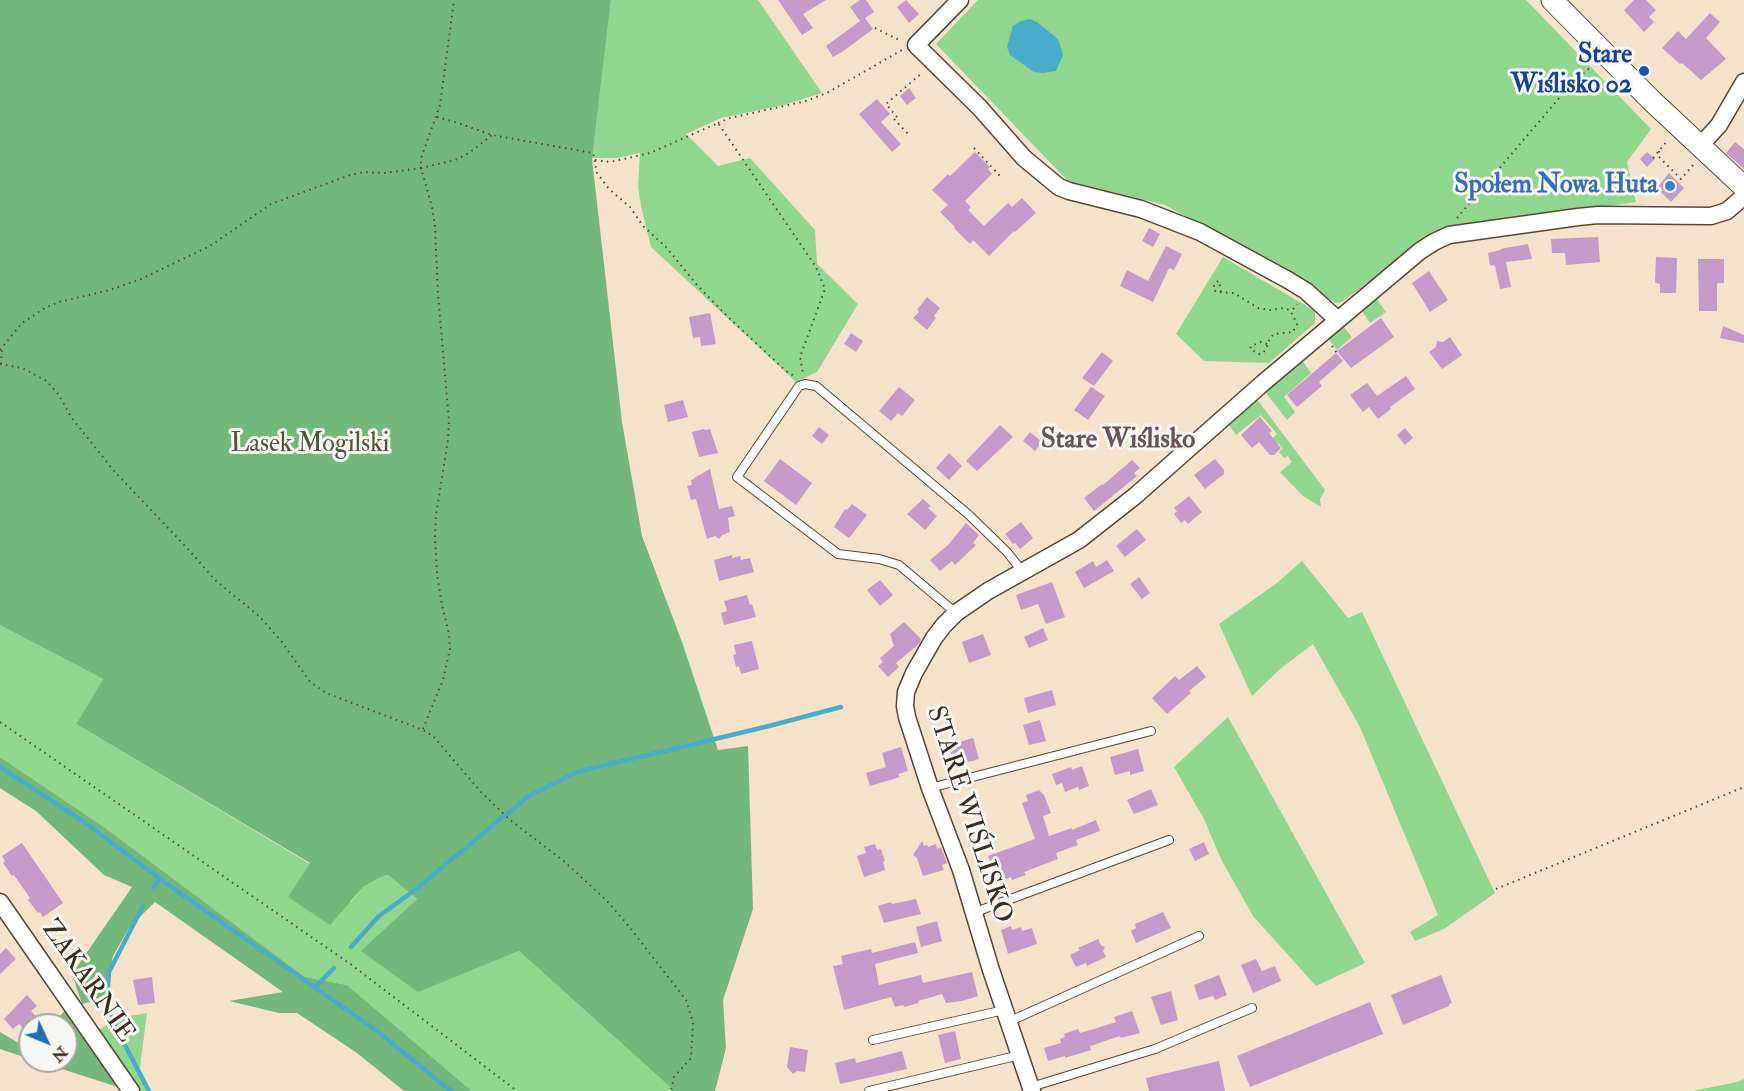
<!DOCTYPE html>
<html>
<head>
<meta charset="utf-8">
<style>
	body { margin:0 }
	#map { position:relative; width:1744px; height:1091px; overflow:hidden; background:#f5e2cb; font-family:"IM FELL Double Pica",serif }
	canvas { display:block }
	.north { position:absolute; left:18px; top:1013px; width:60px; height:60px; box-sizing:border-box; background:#f6f6f2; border:2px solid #aba49d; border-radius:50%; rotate:134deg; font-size:16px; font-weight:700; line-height:24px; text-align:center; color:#3b2a1e }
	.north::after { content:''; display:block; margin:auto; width:21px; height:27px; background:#1f6fb2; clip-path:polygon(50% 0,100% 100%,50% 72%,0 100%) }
</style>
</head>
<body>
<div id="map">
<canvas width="1744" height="1091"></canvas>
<div class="north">N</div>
</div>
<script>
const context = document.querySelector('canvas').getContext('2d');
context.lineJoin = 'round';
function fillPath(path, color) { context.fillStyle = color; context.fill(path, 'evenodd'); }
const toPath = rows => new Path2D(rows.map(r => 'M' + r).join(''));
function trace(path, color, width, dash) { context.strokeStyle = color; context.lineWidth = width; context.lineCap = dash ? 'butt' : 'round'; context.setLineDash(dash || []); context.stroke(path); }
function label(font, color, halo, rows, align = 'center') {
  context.font = font + ' "IM FELL Double Pica",serif'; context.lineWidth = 6; context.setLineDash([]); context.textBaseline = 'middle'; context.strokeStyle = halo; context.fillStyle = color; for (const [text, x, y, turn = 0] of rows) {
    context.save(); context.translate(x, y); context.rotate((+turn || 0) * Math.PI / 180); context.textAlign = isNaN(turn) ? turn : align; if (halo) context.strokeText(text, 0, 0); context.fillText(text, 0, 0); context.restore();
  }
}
fillPath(toPath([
	[611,0,758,0,822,93,784,105,721,118,686,134,718,166,750,158,815,230,817,264,858,304,817,372,796,382,651,247,641,206,638,187,640,153,618,158,592,158],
	[978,0,1526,0,1651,129,1627,162,1636,202,1435,232,1342,302,1336,303,1248,250,1165,205,1068,181,936,44],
	[1223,257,1315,311,1315,323,1269,363,1204,361,1176,334],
	[1374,295,1386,312,1370,323,1360,308],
	[1341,324,1352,337,1337,350,1326,336],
	[1302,360,1311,373,1284,397,1295,412,1287,420,1264,390],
	[1256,398,1325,490,1320,499,1321,507,1303,496,1280,472,1292,462,1288,456,1284,458,1279,452,1283,448,1278,443,1267,451,1263,447,1277,434,1261,415,1236,435,1227,422],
	[1302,561,1348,618,1362,612,1495,893,1444,929,1415,941,1410,932,1438,915,1360,727,1313,644,1280,669,1252,696,1219,624,1277,583],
	[0,625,103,679,76,724,310,864,351,902,363,887,381,877,388,875,417,899,362,951,418,991,519,951,670,1087,672,1091,472,1091,347,985,305,977,104,827,0,757],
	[1228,717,1365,963,1316,986,1253,916,1221,859,1204,819,1174,767],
	[147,1013,139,1074,147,1091,136,1091,97,1031,118,1018],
	[1744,1079,1744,1091,1693,1091,1737,1082]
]), '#90d68f');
fillPath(toPath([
	[0,0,611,0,592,159,622,422,642,536,682,642,718,750,748,746,753,909,723,1000,726,1048,715,1091,672,1091,670,1087,519,951,418,992,361,951,417,899,388,875,381,877,363,887,330,925,288,897,310,863,76,724,103,679,0,625],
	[0,757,104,827,305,977,347,985,472,1091,404,1091,357,1053,297,1013,279,1013,229,1001,283,992,155,902,129,928,113,956,108,979,112,996,82,1004,72,974,132,887,104,875,36,811,0,788],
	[67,1008,121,1088,37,1061,66,1061,66,1025,52,1025],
	[0,1032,30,1050,30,1059,0,1049]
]), '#74b77a');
fillPath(toPath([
	[1030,19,1037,22,1058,39,1063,55,1056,71,1043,73,1034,72,1010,55,1007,47,1013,26,1021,21]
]), '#49acc8');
trace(toPath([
	[0,767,84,822,160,879,377,1031,451,1091],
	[507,814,527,797,577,772,769,726,841,707],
	[154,887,160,879],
	[351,947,379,916,415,890,504,816],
	[315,987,334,968],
	[107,998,109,972,143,906],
	[112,1017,115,1026,149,1091]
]), '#49acc8', 4.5);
fillPath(toPath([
	[778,0,826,0,803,14,813,28,802,35],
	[860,0,866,0,874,12,865,18,873,29,842,52,833,57,826,46,860,21,850,7],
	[906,0,919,14,909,23,897,7],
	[1634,0,1646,0,1656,10,1649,17,1654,22,1644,32,1624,10],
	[1710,13,1720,22,1706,38,1726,59,1701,80,1682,63,1680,64,1662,48,1678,31,1686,39],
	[909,88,916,98,907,105,900,96],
	[877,99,890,114,881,122,901,144,892,152,859,114],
	[1735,142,1744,149,1744,169,1726,153],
	[975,152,990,167,988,169,992,174,965,201,971,207,968,210,984,226,1008,203,1012,207,1022,198,1036,213,1015,232,1014,231,989,256,973,240,970,244,954,228,955,227,940,212,948,205,932,190,948,174,950,176],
	[1647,152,1655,159,1647,167,1640,159],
	[1669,173,1684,188,1671,202,1657,188],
	[1149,228,1160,234,1153,247,1142,241],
	[1598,237,1600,262,1566,265,1565,253,1552,253,1551,239],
	[1528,244,1532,259,1506,262,1511,287,1500,289,1495,266,1490,265,1488,253,1501,250,1500,249],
	[1166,246,1182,254,1174,270,1169,268,1153,302,1120,286,1127,270,1148,281],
	[1656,257,1677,258,1676,293,1660,293,1660,284,1655,283],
	[1698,259,1724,259,1724,283,1717,283,1717,311,1699,311],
	[1429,271,1448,300,1430,312,1412,283],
	[927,297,940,308,934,316,936,318,927,330,913,318,919,312,917,310],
	[710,313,716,344,701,346,700,337,693,338,689,317],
	[1381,318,1394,337,1351,368,1337,351],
	[1723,326,1744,335,1744,343,1720,338],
	[851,333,863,341,856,352,844,344],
	[1450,337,1462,355,1442,369,1429,352,1436,347,1437,341,1443,342],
	[1102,352,1113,361,1094,386,1082,378],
	[1336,353,1343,361,1319,382,1322,386,1297,407,1287,395],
	[1406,376,1415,389,1390,407,1391,409,1378,419,1369,407,1363,412,1350,395,1367,383,1377,396],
	[899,387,915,400,902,416,898,413,891,421,879,411],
	[1091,387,1105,396,1088,420,1074,410],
	[683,400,688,417,668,422,664,405],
	[1260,417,1272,431,1269,433,1281,448,1274,455,1270,455,1259,442,1252,448,1241,435],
	[1000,425,1013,437,977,471,966,461],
	[819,427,829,435,822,444,812,436],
	[1405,428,1413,438,1405,445,1397,435],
	[704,429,705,430,710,429,718,453,699,457,692,432],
	[1030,432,1042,442,1035,451,1023,441],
	[949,453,962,466,949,480,936,468],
	[780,459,812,483,796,505,764,481],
	[1215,459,1224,470,1224,474,1205,489,1194,475],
	[1132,460,1140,468,1134,473,1137,476,1094,511,1084,498,1102,484,1103,485],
	[710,469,719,509,732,506,735,516,728,518,730,532,722,535,719,539,715,536,707,539,696,499,691,500,687,486,692,485,691,480,694,479,694,478],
	[1189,496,1202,512,1188,524,1185,520,1181,523,1174,514,1177,511,1174,508],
	[923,499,931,506,928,508,937,516,925,530,907,514],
	[852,504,867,515,849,538,834,527,845,509,847,510],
	[1021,522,1033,538,1020,549,1015,543,1013,544,1005,534],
	[966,523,979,535,973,543,976,545,955,565,952,561,940,571,930,560,948,545],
	[1137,529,1146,540,1125,557,1116,546],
	[732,555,732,558,740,556,741,560,750,558,754,572,719,581,714,560],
	[1107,560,1114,571,1084,588,1075,572,1093,561,1096,567],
	[1139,577,1150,593,1142,599,1130,584],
	[880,580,893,595,880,606,867,590],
	[1052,582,1065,617,1046,624,1038,604,1021,610,1016,595],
	[747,595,750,605,752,604,756,617,724,625,721,613,727,611,724,601],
	[904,622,921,639,919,644,896,663,899,667,888,677,878,666,883,662,880,658,894,646,890,634],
	[1043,628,1048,640,1029,648,1024,637],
	[983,634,991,655,969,663,962,642],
	[752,641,759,669,741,674,739,666,736,667,733,655,736,654,734,645],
	[1197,666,1206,677,1189,691,1191,693,1167,714,1152,698,1175,676,1179,680],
	[1052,690,1056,705,1028,713,1024,698],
	[1040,720,1046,741,1029,745,1023,725],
	[973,738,979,759,961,764,960,760,954,762,950,750,957,748,956,743],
	[901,747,908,771,898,774,900,777,870,786,866,773,886,767,882,753],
	[1138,749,1144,771,1130,775,1130,771,1115,775,1110,757],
	[1082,766,1089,786,1079,790,1078,787,1065,792,1062,783,1056,785,1052,774,1071,767,1072,770],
	[1151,789,1158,805,1134,814,1127,800],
	[1039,790,1044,795,1051,813,1043,816,1049,836,1072,828,1072,830,1096,820,1100,831,1076,840,1078,845,1056,853,1058,859,1024,872,1026,875,1012,880,1011,877,998,882,988,856,1035,839,1022,803,1028,801,1026,795],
	[922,841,924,846,927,845,928,847,936,844,937,849,941,847,947,863,942,865,944,870,923,876,917,858,913,855],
	[1204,842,1209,854,1195,861,1189,849],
	[22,843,63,903,43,917,40,912,38,913,28,900,30,898,21,885,14,875,12,876,3,863,5,861,2,856],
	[875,844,877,850,881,849,885,861,883,862,885,870,864,877,857,856,866,853,864,847],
	[916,899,921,914,884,923,878,906,891,902,892,904],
	[1163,912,1171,928,1136,943,1131,931,1136,928,1135,924],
	[937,921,942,941,921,947,916,927],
	[1011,926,1012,930,1021,927,1022,931,1032,928,1037,944,1008,954,1001,930],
	[1098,939,1101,945,1105,947,1103,951,1106,957,1087,966,1086,963,1076,967,1070,955,1080,950,1078,948],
	[915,942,918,953,875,964,879,985,921,975,923,983,972,972,978,996,962,1001,946,1003,942,994,918,1001,919,1003,904,1007,903,1005,895,1007,891,997,844,1010,833,966,843,964,841,956,871,949,872,953],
	[6,948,16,959,0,974,0,954],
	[1256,959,1262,971,1275,966,1281,981,1253,993,1241,965],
	[1219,975,1227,995,1215,1000,1213,996,1199,1000,1194,985],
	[1441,975,1452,1003,1449,1004,1449,1006,1403,1025,1391,995],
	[152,977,155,1003,138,1005,133,980],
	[1171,991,1178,1020,1161,1025,1151,997],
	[27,995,37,1006,31,1011,44,1025,30,1025,30,1035,19,1024,13,1029,4,1019],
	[1370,1002,1383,1034,1250,1087,1237,1056],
	[1132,1011,1140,1033,1121,1038,1120,1036,1090,1046,1091,1050,1065,1058,1065,1056,1048,1061,1044,1048,1061,1043,1060,1039,1065,1037,1064,1034,1078,1029,1080,1033,1094,1029,1116,1022,1114,1017],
	[955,1031,961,1059,945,1063,938,1035],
	[790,1047,808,1050,805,1072,797,1071,793,1074,787,1067],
	[902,1051,907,1069,840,1084,835,1063,855,1058,856,1063],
	[1219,1061,1225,1091,1149,1091,1146,1078]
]), '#c59aca');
const service = toPath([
	[956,613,899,565,879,559,838,554,737,477,799,386,805,384,816,386,969,515,1007,552,1022,571],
	[930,788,1151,731],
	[973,913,1169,840],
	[1008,1022,1199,936],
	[873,1040,1004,1010],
	[1031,1087,1155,1049,1252,1008],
	[869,1091,1020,1055]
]);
const minor = toPath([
	[960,0,916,45,980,108,1024,158,1059,187,1069,191,1141,209,1200,232,1288,280,1306,291,1338,320],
	[1700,146,1719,125,1744,82],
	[0,902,131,1091],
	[1032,1091,991,970,961,870,930,788,907,717,905,706,906,692,914,673,934,638,944,625,956,613,988,591,1079,540,1135,496,1263,383,1420,251,1434,242,1449,235,1578,217,1598,215,1711,216,1727,211,1744,196]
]);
const tertiary = toPath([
	[1552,0,1651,100,1744,187]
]);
trace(service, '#574638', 10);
trace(minor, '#574638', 19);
trace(tertiary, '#574638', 23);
trace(toPath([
	[875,28,901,41],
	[437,117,458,123,492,135,593,153,597,173,609,189,630,207,643,226,666,247,697,285,727,316,786,371,794,376],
	[897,117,886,104,923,72],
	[894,119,910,136],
	[718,123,730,118,806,101,827,93,902,50],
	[974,148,1000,176],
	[1659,151,1659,157,1681,179,1694,164],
	[1653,158,1668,140],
	[595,160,610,162,650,153,718,123,816,267,825,289,800,357,803,373],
	[1457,218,1572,83,1592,66],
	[1221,292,1219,281,1216,282,1213,288,1216,292,1234,293,1258,308,1270,310,1284,308,1292,311],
	[1267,344,1261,342,1251,346,1250,349,1259,354,1263,353,1266,349,1270,338,1274,334,1293,332,1297,324,1291,312,1297,304],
	[1332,346,1339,356],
	[0,350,22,323,45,308,59,302,110,290,141,279,210,246,271,204,350,175,364,172,385,173,421,168,421,158,440,105,454,0],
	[0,364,22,368,45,380,52,387,59,395,71,417,114,471,187,548,215,580,259,616,282,642,310,682,326,693,423,730,433,736,481,792,510,820,565,862,606,900,627,924,686,1000,693,1023,691,1058,674,1077,671,1091],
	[1,364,2,349],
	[0,722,349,963,517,1091],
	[423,729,443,680,450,649,449,634,442,605,437,575,435,536,436,515,448,440,449,421,438,294,435,227,432,207,421,168,455,160,469,153,492,135],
	[1496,889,1744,787]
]), '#574638', 2, [1.5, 4.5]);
trace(service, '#fff', 8);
trace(minor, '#fff', 16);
trace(tertiary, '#fff', 21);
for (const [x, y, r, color] of [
	[1644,71,6,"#1a4fb4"],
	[1670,186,6,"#3f7fe0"]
]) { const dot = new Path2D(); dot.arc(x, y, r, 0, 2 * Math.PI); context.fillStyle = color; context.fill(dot); trace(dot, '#f6f6f2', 2); }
label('bold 26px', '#164399', '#f6f6f2', [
	["Stare",1632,56],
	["Wiślisko 02",1632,86]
], 'right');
label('bold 26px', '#366cbe', '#f6f6f2', [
	["Społem Nowa Huta",1658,186]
], 'right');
label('26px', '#50553a', '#f6f6f2', [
	["Lasek Mogilski",310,445]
]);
label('26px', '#3b2a1e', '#f6f6f2', [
	["STARE WIŚLISKO",968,815,72],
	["ZAKARNIE",87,982,55]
]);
label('bold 27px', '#6b515a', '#f6f6f2', [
	["Stare Wiślisko",1118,441]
]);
</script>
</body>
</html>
